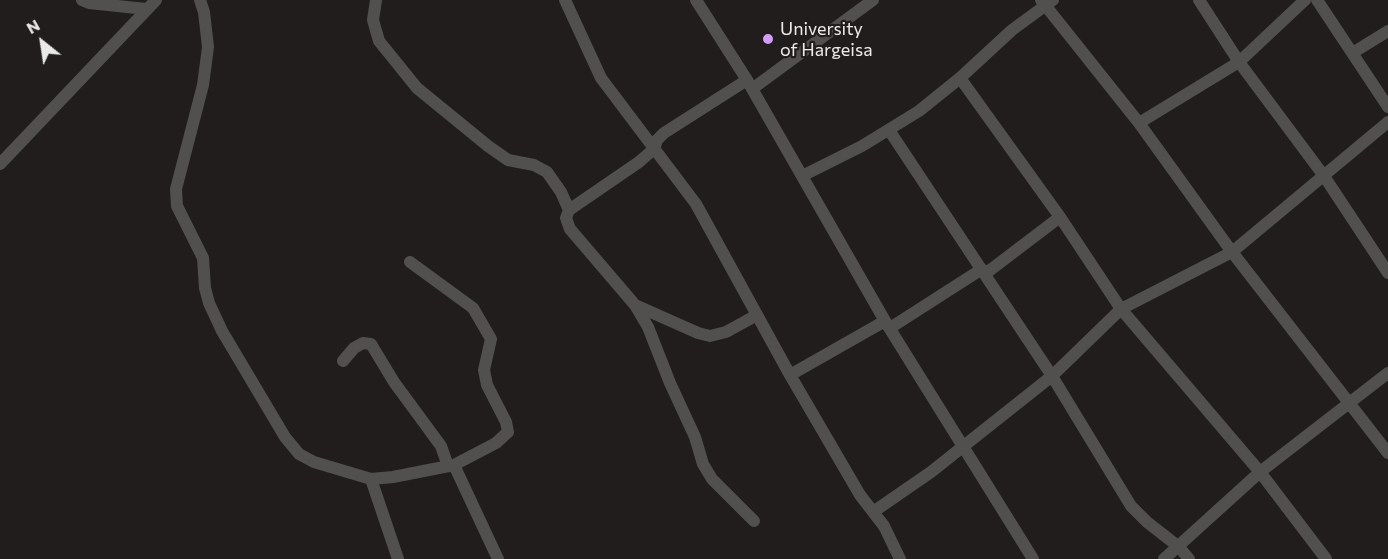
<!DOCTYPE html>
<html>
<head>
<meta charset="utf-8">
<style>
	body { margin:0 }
	#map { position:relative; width:1388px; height:559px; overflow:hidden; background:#201d1c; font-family:Commissioner,sans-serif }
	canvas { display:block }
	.north { position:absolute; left:12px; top:12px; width:60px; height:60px; -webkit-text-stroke:4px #201d1c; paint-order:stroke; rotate:330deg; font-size:16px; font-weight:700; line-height:24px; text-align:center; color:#eceae9 }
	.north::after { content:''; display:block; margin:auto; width:21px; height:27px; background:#eceae9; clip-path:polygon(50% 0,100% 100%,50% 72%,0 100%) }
</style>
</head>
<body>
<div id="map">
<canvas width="1388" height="559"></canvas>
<div class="north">N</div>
</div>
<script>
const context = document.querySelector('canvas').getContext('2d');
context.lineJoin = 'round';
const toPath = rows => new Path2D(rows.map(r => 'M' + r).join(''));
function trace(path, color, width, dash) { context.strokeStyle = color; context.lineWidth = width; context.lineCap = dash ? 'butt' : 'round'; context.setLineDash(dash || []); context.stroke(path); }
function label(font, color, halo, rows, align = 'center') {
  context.font = font + ' Commissioner,sans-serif'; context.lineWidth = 4.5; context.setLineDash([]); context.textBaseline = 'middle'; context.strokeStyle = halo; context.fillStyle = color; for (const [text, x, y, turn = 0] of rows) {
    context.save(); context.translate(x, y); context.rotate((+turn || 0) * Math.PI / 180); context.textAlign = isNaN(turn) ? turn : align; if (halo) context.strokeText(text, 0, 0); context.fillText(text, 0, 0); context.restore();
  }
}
trace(toPath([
	[82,0,89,3,146,9],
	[200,0,204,12,208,47,203,85,176,189,177,206,203,258,205,288,209,303,222,331,285,437,299,454,314,462,371,479,393,477,454,465,496,443,508,432,506,422,487,385,484,370,491,339,473,308,410,262],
	[376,0,373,20,379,41,417,88,488,146,508,160,534,165,547,172,561,192,569,210],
	[565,0,601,78,696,204,790,375,860,495,884,526,900,559],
	[696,0,747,80,885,321,1033,559],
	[1041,0,1139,123,1232,252,1388,453],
	[1199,0,1239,62,1324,176,1388,273],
	[1317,0,1388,107],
	[1354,52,1388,31],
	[960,78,1060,217,1121,309,1260,472,1326,559],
	[747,80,664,133,657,140,654,149,639,162,569,210,566,218,570,229,635,305,648,327,670,383,695,437,703,464,712,479,754,521],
	[752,89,873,0],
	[1139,123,1239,62,1305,0],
	[889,130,1052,376,1131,506,1147,522,1179,547,1189,559],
	[0,164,156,0],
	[802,176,862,146,919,111,960,78,1012,30,1053,0],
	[985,274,1060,217],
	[635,305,698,333,710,336,726,332,757,315],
	[890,328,982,269],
	[343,361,354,348,363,343,371,344,394,382,441,446,448,466],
	[790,375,885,321],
	[454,465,498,559],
	[371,479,398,559],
	[873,512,931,472,1052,376,1121,309,1232,252,1388,122],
	[1164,559,1260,472,1388,373]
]), '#51504f', 12);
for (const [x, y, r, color] of [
	[768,39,6,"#d49cfb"]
]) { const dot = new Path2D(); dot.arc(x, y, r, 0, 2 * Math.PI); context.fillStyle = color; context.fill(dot); trace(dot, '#201d1c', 2); }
label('18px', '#eceae9', '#201d1c', [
	["University",780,29],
	["of Hargeisa",780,50]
], 'left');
</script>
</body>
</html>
